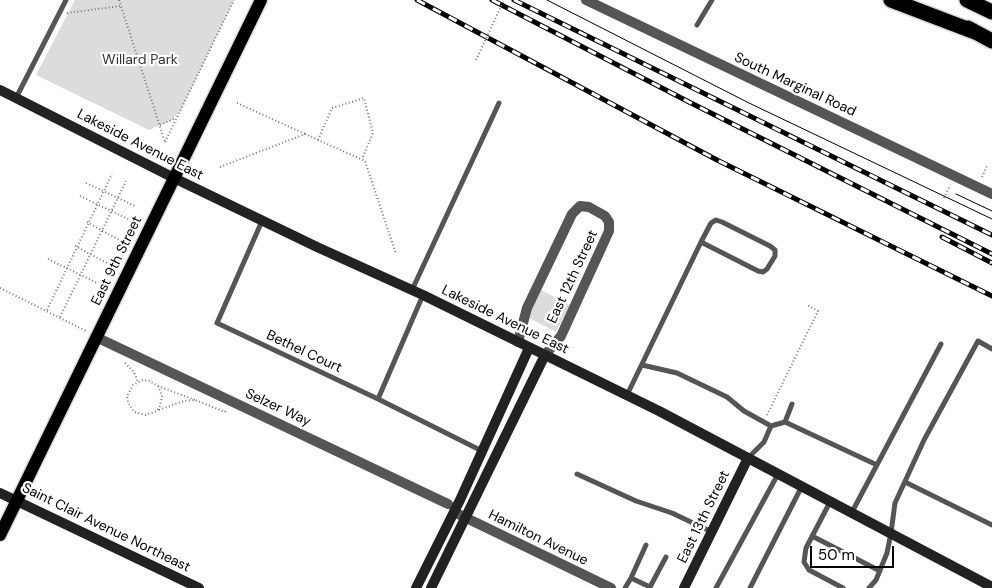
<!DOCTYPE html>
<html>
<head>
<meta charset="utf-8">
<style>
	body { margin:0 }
	#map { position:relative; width:992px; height:588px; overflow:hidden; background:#fff; font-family:"DM Sans",sans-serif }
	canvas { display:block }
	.scale { position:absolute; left:810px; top:546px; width:84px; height:22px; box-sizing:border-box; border:2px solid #000; border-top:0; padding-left:6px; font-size:15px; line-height:18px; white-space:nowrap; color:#000; -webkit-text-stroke:4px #fff; paint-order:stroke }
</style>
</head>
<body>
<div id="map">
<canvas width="992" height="588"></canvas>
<div class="scale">50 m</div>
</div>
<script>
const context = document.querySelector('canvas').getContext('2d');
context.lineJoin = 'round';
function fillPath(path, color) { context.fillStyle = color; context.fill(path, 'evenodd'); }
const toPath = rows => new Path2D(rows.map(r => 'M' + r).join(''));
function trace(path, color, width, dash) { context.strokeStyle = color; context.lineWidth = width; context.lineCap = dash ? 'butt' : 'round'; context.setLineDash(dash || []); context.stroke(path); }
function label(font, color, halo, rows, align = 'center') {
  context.font = font + ' "DM Sans",sans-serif'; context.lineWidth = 4.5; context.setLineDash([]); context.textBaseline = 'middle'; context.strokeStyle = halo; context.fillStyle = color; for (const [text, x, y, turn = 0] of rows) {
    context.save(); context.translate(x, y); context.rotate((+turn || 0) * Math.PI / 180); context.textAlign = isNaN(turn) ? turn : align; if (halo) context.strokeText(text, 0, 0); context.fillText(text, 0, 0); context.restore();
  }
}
fillPath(toPath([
	[75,0,234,0,181,110,172,120,149,130,36,75],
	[541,290,570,305,556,332,527,317]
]), '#dcdcdc');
const primary = toPath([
	[0,535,261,0]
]);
const highway = toPath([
	[891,0,975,32],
	[967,0,992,12],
	[968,28,992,41]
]);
trace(primary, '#dbdbdb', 15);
trace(highway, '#dbdbdb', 18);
trace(toPath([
	[119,0,165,142],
	[67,13,121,6],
	[237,103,305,134],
	[160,125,176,118],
	[318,140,332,108,364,98,373,133,362,159],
	[165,142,234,0],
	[220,167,305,134,365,161,396,254],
	[982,177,987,166],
	[86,183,135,206],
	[80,196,128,219],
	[944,198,950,185],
	[87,222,119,240],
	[75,246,107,263],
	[48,259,97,283],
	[0,288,86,331],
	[47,310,112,174],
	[60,317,126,181],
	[125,363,134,372,138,382],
	[158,386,162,396,160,406,157,411,146,415,134,412,128,402,127,396,133,385,143,380,149,381,158,386,195,400],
	[159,410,184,401,195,400,225,412,226,410],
	[767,415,818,311,807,305]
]), '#777', 2, [1, 2.5]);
trace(toPath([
	[697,25,712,0],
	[16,98,66,0],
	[262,221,217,323,378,399,482,451],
	[412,290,499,103],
	[642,365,677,373,727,397,744,411,771,426],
	[627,395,701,242,711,223,716,220,722,222,770,246,775,250,775,256,767,269,763,272,758,271,701,242],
	[378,399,423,295],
	[785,422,877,465],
	[748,458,764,442,771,426,785,422,792,404],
	[577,474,636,501,672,513,712,532],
	[905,482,992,525],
	[830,502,806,548,804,562,809,570,843,588],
	[852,512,941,344],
	[812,536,880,571],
	[631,578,646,545],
	[625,588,631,578,650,587,666,557],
	[716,588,778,474],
	[750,588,802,486],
	[869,588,876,580,887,553,891,533,895,503,924,440,978,341,992,349]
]), '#555', 5);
trace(toPath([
	[586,0,992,194],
	[96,337,448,504],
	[518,342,527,308,572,214,580,206,589,207,605,216,609,222,609,231,561,336,545,355],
	[454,512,611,588]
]), '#555', 10);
trace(toPath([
	[0,90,174,178,317,247,423,295,659,411,992,587],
	[0,493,199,588],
	[416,588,460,500,529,348],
	[431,588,545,355],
	[684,588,748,458]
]), '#222', 10);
trace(primary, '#000', 12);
trace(highway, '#000', 15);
trace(toPath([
	[547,0,749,103,992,219],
	[956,194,992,211]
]), '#000', 1);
const rail = toPath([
	[417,0,717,160,992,296],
	[492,0,689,102,992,254],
	[514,0,992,235],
	[942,237,992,263]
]);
trace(rail, '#000', 5);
trace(rail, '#fff', 3, [9]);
trace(toPath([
	[476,60,504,0]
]), '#777', 2, [1, 2.5]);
label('14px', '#333', '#fff', [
	["Willard Park",140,60]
]);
label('14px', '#000', '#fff', [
	["South Marginal Road",795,85,25],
	["Lakeside Avenue East",140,145,27],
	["East 9th Street",117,261,-64],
	["East 12th Street",573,277,-65],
	["Lakeside Avenue East",505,320,26],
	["Bethel Court",304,352,25],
	["Selzer Way",278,408,25],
	["East 13th Street",704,517,-64],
	["Saint Clair Avenue Northeast",106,528,26],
	["Hamilton Avenue",538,538,26]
]);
</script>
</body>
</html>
